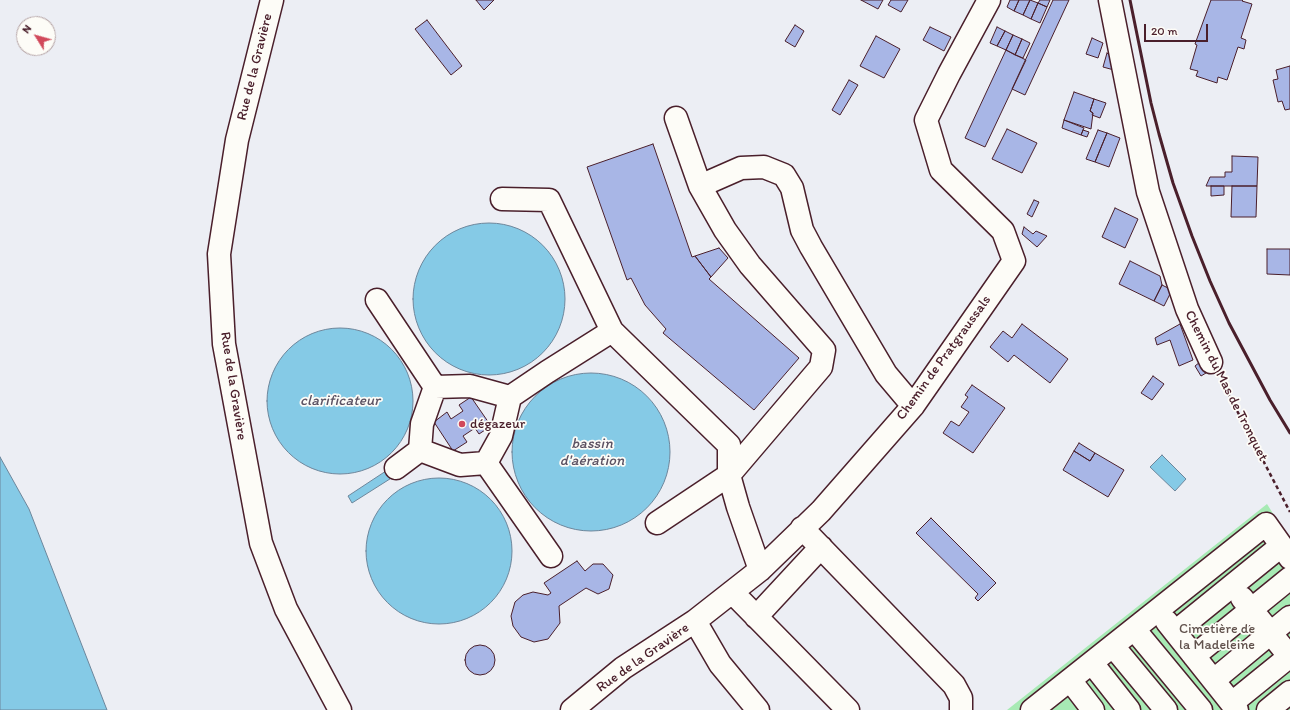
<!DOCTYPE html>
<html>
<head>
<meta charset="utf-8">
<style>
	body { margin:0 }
	#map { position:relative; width:1290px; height:710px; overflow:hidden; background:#eceef4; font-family:Itim,sans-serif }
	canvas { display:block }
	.north { position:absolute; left:16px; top:16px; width:40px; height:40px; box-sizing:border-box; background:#fdfcf7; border:1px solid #b5a4a5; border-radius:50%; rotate:307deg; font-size:11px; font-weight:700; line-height:16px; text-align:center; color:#4a1f2b }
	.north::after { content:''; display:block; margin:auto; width:14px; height:18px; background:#d1495b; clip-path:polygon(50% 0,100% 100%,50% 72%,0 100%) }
	.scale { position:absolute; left:1144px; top:24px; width:64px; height:18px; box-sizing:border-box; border:2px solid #4a1f2b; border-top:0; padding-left:5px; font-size:12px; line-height:14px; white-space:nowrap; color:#4a1f2b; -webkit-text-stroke:3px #fdfcf7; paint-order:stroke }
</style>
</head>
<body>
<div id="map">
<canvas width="1290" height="710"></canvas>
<div class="north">N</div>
<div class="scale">20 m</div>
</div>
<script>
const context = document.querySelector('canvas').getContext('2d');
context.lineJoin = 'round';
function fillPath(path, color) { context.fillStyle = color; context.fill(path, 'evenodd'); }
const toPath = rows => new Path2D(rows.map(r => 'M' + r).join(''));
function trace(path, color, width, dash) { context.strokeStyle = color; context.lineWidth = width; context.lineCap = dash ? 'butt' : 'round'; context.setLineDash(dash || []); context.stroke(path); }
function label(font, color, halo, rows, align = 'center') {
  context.font = font + ' Itim,sans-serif'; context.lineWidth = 3.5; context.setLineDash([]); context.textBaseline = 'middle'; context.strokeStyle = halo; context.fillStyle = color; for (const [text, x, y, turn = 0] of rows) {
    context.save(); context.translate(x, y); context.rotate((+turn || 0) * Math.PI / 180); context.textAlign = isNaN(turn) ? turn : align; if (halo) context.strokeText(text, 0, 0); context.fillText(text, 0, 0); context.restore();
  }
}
fillPath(toPath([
	[1267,504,1290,541,1290,710,1007,710]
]), '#a7eab4');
const water = toPath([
	'413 299a76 76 0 1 1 152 0a76 76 0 1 1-152 0Z',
	'267 401a73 73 0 1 1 146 0a73 73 0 1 1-146 0Z',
	'512 452a79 79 0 1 1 158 0a79 79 0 1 1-158 0Z',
	[1162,455,1186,479,1175,491,1150,467,1162,455],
	[0,457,29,509,107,710,0,710,0,457],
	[389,469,393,477,352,503,348,496,389,469],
	'366 551a73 73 0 1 1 146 0a73 73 0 1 1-146 0Z'
]);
fillPath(water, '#85cae6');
trace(water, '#6d869b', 1);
const building = toPath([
	[476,0,494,0,484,10,476,0],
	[861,0,883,0,878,9,861,0],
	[891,0,908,0,901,12,888,5,891,0],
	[1010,0,1019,0,1014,11,1007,7,1010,0],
	[1019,0,1030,0,1023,15,1014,11,1019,0],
	[1030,0,1038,3,1031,19,1023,15,1030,0],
	[1040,0,1050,0,1047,7,1038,3,1040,0],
	[1053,0,1069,0,1025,95,1012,89,1053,0],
	[1211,0,1243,0,1242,1,1252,4,1241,38,1246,40,1244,49,1238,47,1227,80,1218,77,1217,83,1196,76,1198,71,1190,69,1197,45,1195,44,1211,0],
	[1038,3,1047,7,1040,23,1031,19,1038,3],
	[427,20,462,66,451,75,415,29,427,20],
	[795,25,804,31,795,47,785,41,795,25],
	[930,27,951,37,944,51,923,40,930,27],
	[997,27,1005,31,997,46,990,43,997,27],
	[1005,31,1013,35,1006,50,997,46,1005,31],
	[1013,35,1022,39,1015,55,1006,50,1013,35],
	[876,36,900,49,884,78,860,66,876,36],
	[1092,38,1103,43,1098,58,1086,54,1092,38],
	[1022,39,1030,43,1023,58,1015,55,1022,39],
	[1006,50,1026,60,985,147,965,138,1006,50],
	[1107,53,1112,57,1114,70,1103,67,1107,53],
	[1290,66,1290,109,1285,110,1282,101,1278,102,1273,80,1278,79,1276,70,1290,66],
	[849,80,858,85,840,115,832,110,849,80],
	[1074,92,1094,99,1090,111,1093,113,1091,129,1064,120,1074,92],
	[1094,99,1106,103,1100,118,1092,115,1093,113,1090,111,1094,99],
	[1064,120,1084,128,1081,135,1062,128,1064,120],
	[1007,129,1037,143,1022,173,992,159,1007,129],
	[1083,130,1089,132,1087,137,1081,135,1083,130],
	[1098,130,1107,133,1095,162,1086,159,1098,130],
	[1107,133,1120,138,1109,167,1095,162,1107,133],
	[653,144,692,257,695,256,711,277,709,279,799,358,754,410,663,333,666,329,645,305,631,278,627,280,587,167,653,144],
	[1232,156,1258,157,1257,186,1206,186,1210,177,1225,177,1225,172,1232,172,1232,156],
	[1211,186,1224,186,1224,195,1211,196,1211,186],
	[1232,186,1257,186,1256,217,1231,217,1232,186],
	[1034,200,1039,202,1032,217,1027,214,1034,200],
	[1115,208,1138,219,1125,248,1102,237,1115,208],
	[1024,227,1033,234,1036,231,1047,236,1037,247,1022,234,1024,227],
	[719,248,728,258,711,277,695,256,719,248],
	[1267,249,1290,249,1290,275,1267,274,1267,249],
	[1130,261,1160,276,1162,285,1154,301,1119,284,1130,261],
	[1162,285,1172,290,1164,306,1154,301,1162,285],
	[1022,324,1068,359,1050,383,1014,355,1008,362,990,347,1003,331,1012,338,1022,324],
	[1180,324,1193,360,1179,366,1170,340,1157,345,1155,338,1180,324],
	[1200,362,1206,373,1201,376,1195,366,1200,362],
	[1153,376,1164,384,1152,400,1141,393,1153,376],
	[972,385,1005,408,973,453,943,433,951,421,959,426,969,412,961,407,968,397,965,395,972,385],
	[471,397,491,426,479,434,475,428,463,436,467,442,453,451,434,422,447,412,451,419,463,411,459,405,471,397],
	[1079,443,1095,453,1090,461,1074,451,1079,443],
	[1074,451,1090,461,1095,453,1124,470,1108,497,1063,470,1074,451],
	[931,518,996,583,978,601,975,598,978,594,916,533,931,518],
	[577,561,585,571,593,564,603,564,613,575,609,589,598,594,586,588,559,606,560,623,548,639,534,642,521,637,513,626,511,616,515,602,523,595,533,592,548,595,551,593,544,583,577,561],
	'465 660a15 15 0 1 1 30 0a15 15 0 1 1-30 0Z'
]);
fillPath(building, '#a8b6e6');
trace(building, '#4a1f2b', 1);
const minor = toPath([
	[272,0,237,140,219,254,224,344,261,543,286,609,340,710],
	[1110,0,1148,192,1187,309,1211,362],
	[700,186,741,168,764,167,784,175,792,188,802,230,811,247,886,374,913,406],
	[502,199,549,200,612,331,729,445,729,475,738,507,760,570],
	[377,300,435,387,422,424,420,450,396,468],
	[435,387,470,386,510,397,501,436,486,463],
	[510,397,547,372,612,331],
	[420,450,460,465,486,463,551,556],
	[657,523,729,475,821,367,824,350,750,265,725,230,700,186,676,118],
	[802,528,954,685,961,698,961,710],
	[732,592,848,710],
	[1242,598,1290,657],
	[756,617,821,547],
	[1167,622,1237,710],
	[1134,629,1201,710],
	[1175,632,1281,546],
	[1113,646,1166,710],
	[1194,656,1290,578],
	[1092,663,1129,710],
	[1070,680,1093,710],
	[1214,680,1290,617],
	[1232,703,1290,656],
	[572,710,623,668,695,621],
	[758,710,720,664,695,621,760,570,821,511,913,406,1014,261,1003,231,941,170,926,120,949,74,989,0],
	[1032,710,1266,524,1290,558],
	[1268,710,1290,692]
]);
trace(minor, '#4a1f2b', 25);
trace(toPath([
	[1221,380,1290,512]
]), '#4a1f2b', 2.5, [4, 3]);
trace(minor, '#fdfcf7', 22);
trace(toPath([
	[1130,0,1151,103,1159,134,1173,183,1192,236,1210,281,1229,323,1270,400,1290,433]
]), '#4a1f2b', 3);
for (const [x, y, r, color] of [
	[462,424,4,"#d1495b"]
]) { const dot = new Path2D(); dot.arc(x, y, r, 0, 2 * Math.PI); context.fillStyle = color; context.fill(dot); trace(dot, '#fdfcf7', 1.5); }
label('14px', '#4a1f2b', '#fdfcf7', [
	["Rue de la Gravière",255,67,-76],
	["Chemin de Pratgraussals",944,358,-54],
	["Rue de la Gravière",233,386,81],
	["Chemin du Mas de Tronquet",1226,386,63],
	["Rue de la Gravière",643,658,-35]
]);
label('14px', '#4a1f2b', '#fdfcf7', [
	["dégazeur",470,424]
], 'left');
label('14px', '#61524d', '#fdfcf7', [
	["Cimetière de",1217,629],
	["la Madeleine",1217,645]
]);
label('italic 15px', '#5c5263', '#fdfcf7', [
	["clarificateur",340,401],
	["bassin",592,444],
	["d'aération",592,461]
]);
</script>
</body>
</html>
